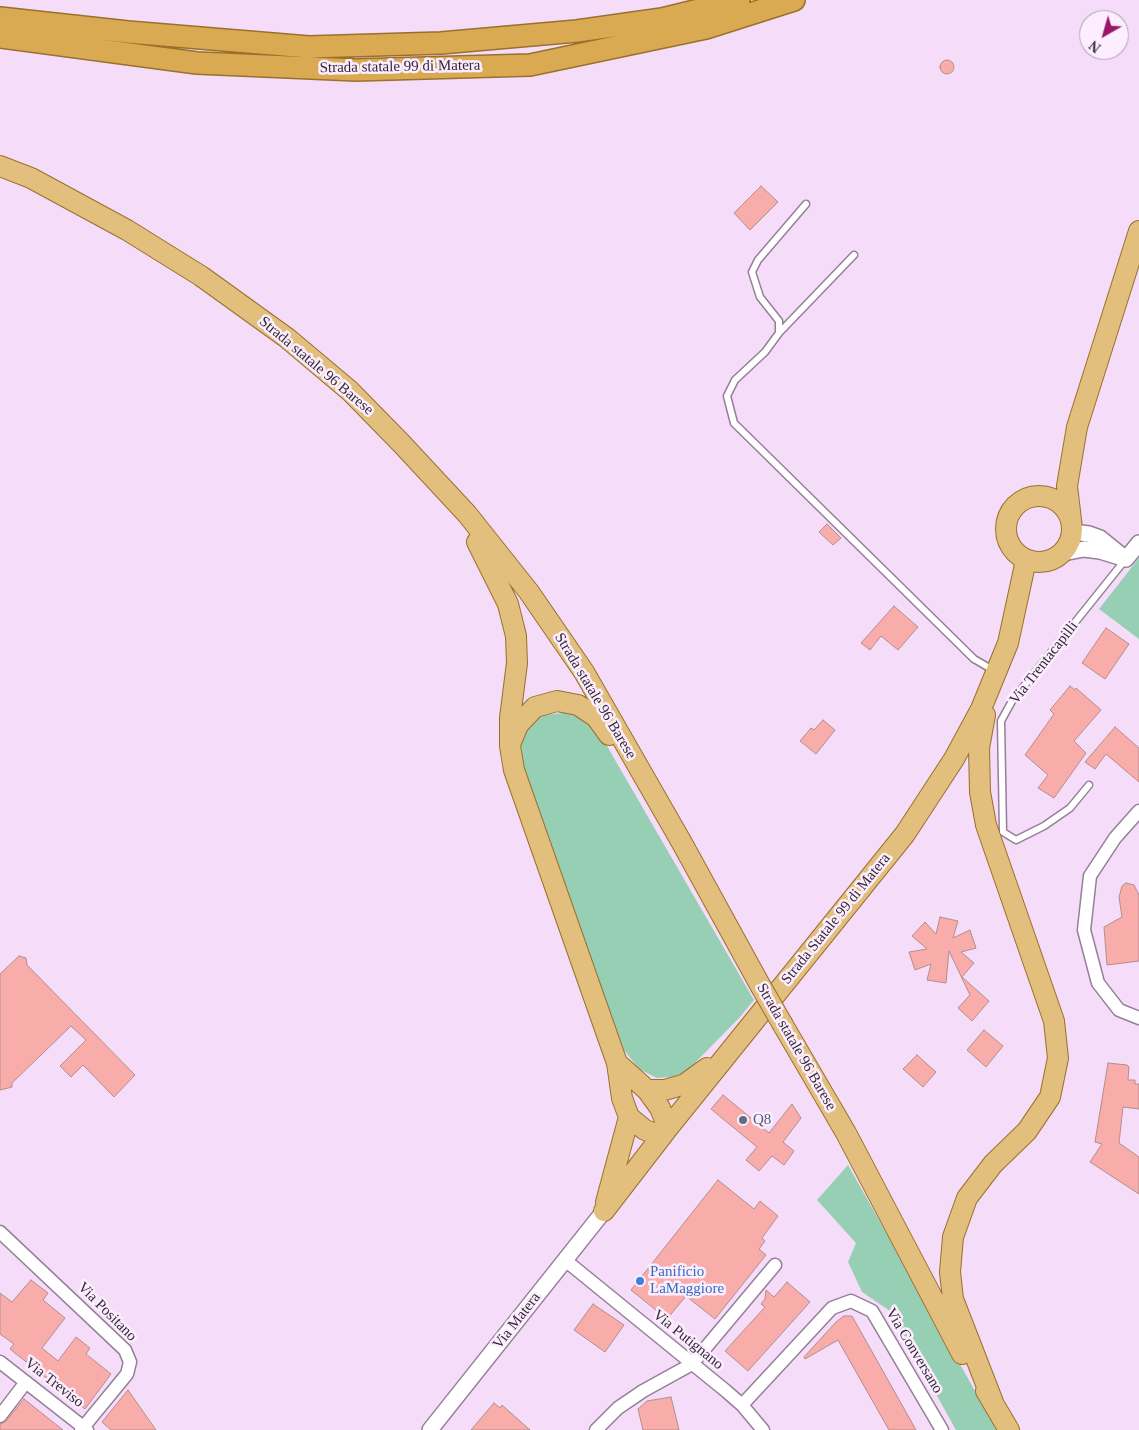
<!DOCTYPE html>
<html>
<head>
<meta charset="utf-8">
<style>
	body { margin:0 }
	#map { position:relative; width:1139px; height:1430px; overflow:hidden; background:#f5ddf9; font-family:Georgia,serif }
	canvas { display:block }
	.north { position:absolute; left:1079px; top:10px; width:50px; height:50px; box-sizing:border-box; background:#fceeff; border:1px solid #aca0ae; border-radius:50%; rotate:218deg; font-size:14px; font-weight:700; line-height:20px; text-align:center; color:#332a35 }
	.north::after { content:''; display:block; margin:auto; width:18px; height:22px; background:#9a166a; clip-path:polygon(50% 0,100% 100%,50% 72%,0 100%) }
</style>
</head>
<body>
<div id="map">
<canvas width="1139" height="1430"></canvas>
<div class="north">N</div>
</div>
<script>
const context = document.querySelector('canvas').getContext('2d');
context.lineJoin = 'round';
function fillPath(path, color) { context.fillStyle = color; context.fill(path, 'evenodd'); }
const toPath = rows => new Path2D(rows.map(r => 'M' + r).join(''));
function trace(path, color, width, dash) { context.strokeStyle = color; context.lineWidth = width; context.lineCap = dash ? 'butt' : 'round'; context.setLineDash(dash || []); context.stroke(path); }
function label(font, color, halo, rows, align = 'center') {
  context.font = font + ' Georgia,serif'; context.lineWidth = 5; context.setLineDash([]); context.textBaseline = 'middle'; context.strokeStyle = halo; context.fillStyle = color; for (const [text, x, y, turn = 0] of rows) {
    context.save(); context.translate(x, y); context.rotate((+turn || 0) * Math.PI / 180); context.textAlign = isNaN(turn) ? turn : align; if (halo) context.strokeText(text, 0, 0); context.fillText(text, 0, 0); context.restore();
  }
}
fillPath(toPath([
	[1139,558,1139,639,1099,609],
	[575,712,596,727,754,1000,740,1017,686,1072,671,1077,657,1078,639,1069,624,1050,517,758,518,739,542,715],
	[848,1165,997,1430,956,1430,890,1311,862,1292,848,1262,856,1243,817,1200]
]), '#97cfb4');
const building = toPath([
	'940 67a7 7 0 1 1 14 0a7 7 0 1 1-14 0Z',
	[761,186,778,202,750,230,734,213,761,186],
	[827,524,841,538,833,545,819,532,827,524],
	[894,606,918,627,898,650,881,636,870,650,861,643,894,606],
	[1106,628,1129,644,1105,679,1082,663,1106,628],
	[1070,686,1075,690,1076,688,1101,710,1074,741,1086,753,1054,798,1038,788,1048,775,1025,755,1054,714,1050,710,1070,686],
	[823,720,835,730,816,754,800,741,811,728,814,730,823,720],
	[1115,727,1139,748,1139,782,1106,754,1095,769,1085,762,1115,727],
	[1126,883,1134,885,1139,895,1139,961,1107,965,1104,927,1122,917,1119,897,1122,886,1126,883],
	[940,917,958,921,953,938,970,930,976,948,961,952,974,963,962,977,989,1001,972,1021,958,1008,970,995,949,951,946,983,927,980,931,964,915,970,909,952,927,949,912,936,925,922,936,934,940,917],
	[19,956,26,958,27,965,135,1075,114,1097,83,1065,71,1077,60,1066,86,1040,71,1026,12,1083,12,1087,0,1090,0,974,19,956],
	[984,1030,1003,1046,986,1067,967,1050,984,1030],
	[917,1055,936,1072,923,1087,903,1069,917,1055],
	[1108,1063,1127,1065,1129,1067,1128,1080,1135,1080,1135,1084,1139,1084,1139,1109,1123,1107,1119,1143,1139,1157,1139,1194,1090,1162,1102,1144,1095,1142,1108,1063],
	[723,1095,769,1133,792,1104,801,1118,783,1142,794,1151,784,1165,772,1156,759,1171,746,1160,757,1147,711,1109,723,1095],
	[718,1180,754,1209,760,1201,778,1216,762,1238,765,1241,759,1249,766,1255,715,1319,686,1296,667,1319,631,1290,718,1180],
	[31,1280,48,1293,43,1300,65,1318,42,1348,58,1361,76,1337,90,1348,86,1354,111,1374,85,1409,10,1349,14,1344,0,1334,0,1293,12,1302,31,1280],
	[787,1282,810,1302,748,1371,725,1351,765,1307,761,1304,765,1299,766,1290,774,1297,787,1282],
	[593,1304,624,1325,605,1352,574,1330,593,1304],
	[844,1316,852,1316,916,1430,889,1430,838,1340,805,1359,804,1357,836,1322,844,1316],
	[128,1390,156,1430,111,1430,102,1422,128,1390],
	[671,1397,679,1430,643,1430,638,1409,647,1401,671,1397],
	[24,1399,63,1430,0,1430,0,1424,6,1421,24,1399],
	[494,1403,500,1408,502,1405,530,1430,471,1430,494,1403]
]);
fillPath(building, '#f8adaa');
trace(building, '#b28d8b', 1);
const service = toPath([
	[806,204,758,260,752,272,760,297,779,321,779,333,765,352,735,380,727,396,734,423,974,659,993,670],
	[779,333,854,255],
	[1089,785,1070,808,1044,826,1016,840,1003,832,1001,721,1012,701,1125,560]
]);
const minor = toPath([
	[1139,811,1115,838,1090,876,1084,930,1098,983,1119,1010,1139,1018],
	[0,1232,125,1350,130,1362,127,1374,81,1430],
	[565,1260,726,1391,742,1405,763,1430],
	[0,1362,87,1430],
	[742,1405,832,1308,851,1301,872,1311,942,1430],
	[0,1416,26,1382],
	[596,1430,618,1408,643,1391,692,1364,775,1265]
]);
const tertiary = toPath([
	[1072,532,1089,534,1100,538,1121,555],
	[1063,553,1084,549,1100,551,1126,559],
	[1126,559,1139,543],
	[430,1430,604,1211]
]);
const primary = toPath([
	[0,166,31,178,127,230,201,276,287,338,350,391,401,443,467,514,529,592,584,672,682,843,760,985],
	'1006 529a33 33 0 1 1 66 0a33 33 0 1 1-66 0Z',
	[1071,520,1067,486,1077,427,1139,231],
	[477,542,508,604,516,636,517,663,510,718,510,746,514,770,617,1063,622,1098,629,1117,645,1130,662,1136],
	[985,715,979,748,980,792,986,825,1054,1021,1058,1058,1050,1097,1027,1131,993,1164,967,1198,953,1237,950,1272,953,1299,993,1402],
	[511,742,518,725,535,707,557,701,578,705,596,717,609,735],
	[783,1025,846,1133,962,1354],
	[617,1063,647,1090,660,1108,668,1128],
	[647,1090,665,1090,685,1084,707,1068],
	[606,1202,629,1117],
	[604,1211,668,1128,905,834,954,759,981,709,1008,643,1026,560],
	[986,1391,1009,1430]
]);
const trunk = toPath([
	[0,18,128,32,309,47,441,43,577,31,662,19,739,0],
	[0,37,197,63,356,70,530,65,706,28,794,0]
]);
trace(service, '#957f98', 9);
trace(minor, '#957f98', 15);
trace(tertiary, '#957f98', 18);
trace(primary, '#99702d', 22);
trace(trunk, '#99702d', 24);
trace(service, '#fff', 6);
trace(minor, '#fff', 12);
trace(tertiary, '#fff', 15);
trace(primary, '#e3bf7e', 20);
trace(trunk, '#daaa53', 21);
const primaryBridge = toPath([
	[760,985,783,1025]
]);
trace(primaryBridge, '#99702d', 22, []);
trace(primaryBridge, '#e3bf7e', 20);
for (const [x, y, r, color] of [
	[743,1120,5,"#5c6f8a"],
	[640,1281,5,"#3f7fe0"]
]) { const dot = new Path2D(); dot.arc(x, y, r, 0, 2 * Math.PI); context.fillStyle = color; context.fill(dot); trace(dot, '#fceeff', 2); }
label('15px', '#332a35', '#fceeff', [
	["Strada statale 99 di Matera",400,67,-1],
	["Strada statale 96 Barese",316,366,40],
	["Via Trentacapilli",1044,663,-52],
	["Strada statale 96 Barese",595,696,59],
	["Strada Statale 99 di Matera",836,919,-51],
	["Strada statale 96 Barese",796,1047,60],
	["Via Positano",107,1312,45],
	["Via Matera",517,1321,-52],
	["Via Putignano",688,1340,39],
	["Via Conversano",914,1351,59],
	["Via Treviso",54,1383,38]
]);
label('15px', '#4e5e75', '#fceeff', [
	["Q8",753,1120]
], 'left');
label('15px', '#366cbe', '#fceeff', [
	["Panificio",650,1272],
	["LaMaggiore",650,1289]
], 'left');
</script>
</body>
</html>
